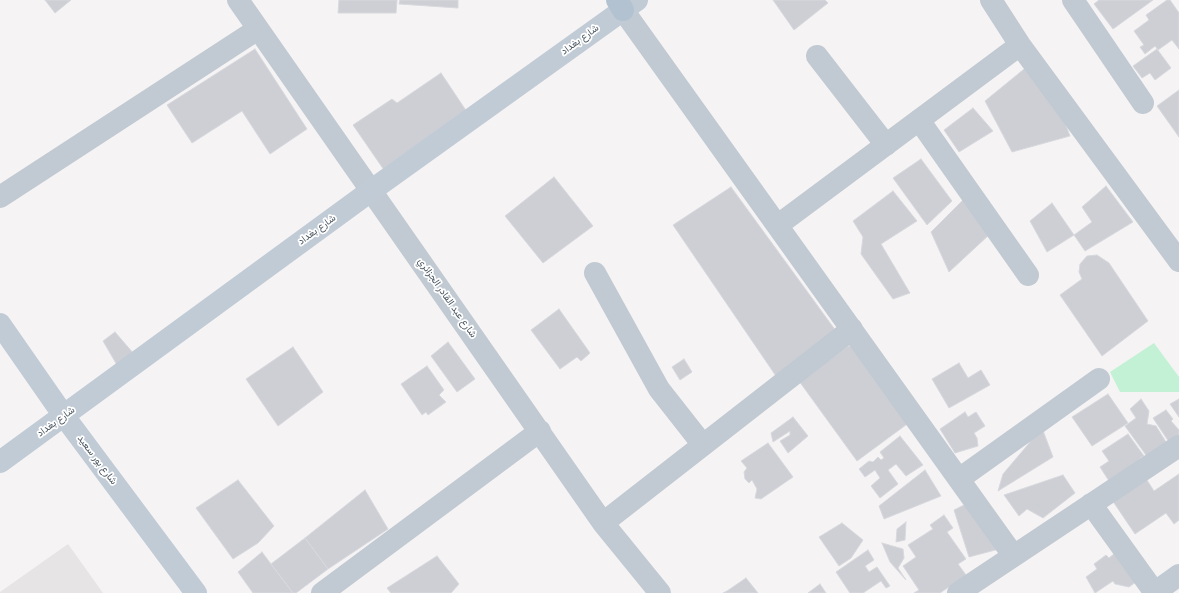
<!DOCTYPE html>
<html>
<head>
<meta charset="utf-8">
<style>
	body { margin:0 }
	canvas { display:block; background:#f5f3f3 }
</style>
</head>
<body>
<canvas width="1179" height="593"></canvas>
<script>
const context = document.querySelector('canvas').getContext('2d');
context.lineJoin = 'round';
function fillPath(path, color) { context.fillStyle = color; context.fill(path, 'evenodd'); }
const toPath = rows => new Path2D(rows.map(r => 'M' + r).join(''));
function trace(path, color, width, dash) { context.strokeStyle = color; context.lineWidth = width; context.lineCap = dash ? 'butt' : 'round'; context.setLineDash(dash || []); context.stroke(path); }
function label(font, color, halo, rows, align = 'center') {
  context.font = font + ' "DM Sans",Vazirmatn,sans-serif'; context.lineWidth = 3.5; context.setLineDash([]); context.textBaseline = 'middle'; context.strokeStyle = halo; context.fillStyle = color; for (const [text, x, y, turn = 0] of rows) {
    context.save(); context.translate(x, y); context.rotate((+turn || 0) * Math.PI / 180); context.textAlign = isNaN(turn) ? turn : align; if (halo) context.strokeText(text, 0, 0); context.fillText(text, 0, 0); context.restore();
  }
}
fillPath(toPath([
	[68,544,103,593,0,593,0,592]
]), '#e6e4e5');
fillPath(toPath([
	[1154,343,1179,377,1179,392,1120,392,1110,372]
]), '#c3f1d5');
const building = toPath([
	[45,0,71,0,55,13,45,0],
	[339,0,397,0,396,13,338,13,339,0],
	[400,0,458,0,458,8,399,4,400,0],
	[773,0,825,0,828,3,794,30,773,0],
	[1099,0,1153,0,1113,29,1094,4,1099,0],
	[1167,0,1170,0,1179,13,1179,49,1172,40,1158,50,1155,46,1145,54,1140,47,1144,45,1134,31,1149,20,1146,15,1167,0],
	[255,49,307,129,270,154,242,111,192,143,167,105,255,49],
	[1157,49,1171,68,1155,80,1150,73,1142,78,1133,66,1157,49],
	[1029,65,1058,105,1070,136,1012,152,985,101,1029,65],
	[441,73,467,112,384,170,353,125,392,99,397,103,441,73],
	[1179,90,1179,137,1157,106,1179,90],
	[973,108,993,131,959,152,944,130,973,108],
	[921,159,952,201,927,225,893,178,921,159],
	[554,177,593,226,543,263,505,216,554,177],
	[1106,186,1133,222,1085,251,1074,235,1092,222,1082,207,1106,186],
	[731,187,836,331,778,379,673,225,731,187],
	[893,191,917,221,881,244,910,293,893,299,861,254,863,237,853,221,893,191],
	[965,198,990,234,949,272,931,232,965,198],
	[1052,203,1074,235,1047,252,1030,221,1052,203],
	[1097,255,1109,263,1148,321,1102,356,1060,295,1082,279,1079,272,1080,264,1087,256,1097,255],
	[559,309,590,353,581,361,577,357,560,369,531,330,559,309],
	[115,332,134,354,117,365,103,341,115,332],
	[448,342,475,379,457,392,431,356,448,342],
	[848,346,862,348,914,419,857,461,799,381,848,346],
	[293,347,323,392,278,426,246,379,293,347],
	[684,359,692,372,680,380,672,367,684,359],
	[959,363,968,378,981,370,990,385,949,408,932,379,959,363],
	[427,366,444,390,439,395,446,402,428,415,426,412,422,415,401,384,427,366],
	[1108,394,1128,423,1092,446,1072,417,1108,394],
	[1141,399,1149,411,1147,424,1156,426,1166,442,1151,462,1125,426,1136,418,1130,409,1141,399],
	[1179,399,1179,417,1170,404,1179,399],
	[1166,410,1173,419,1171,421,1179,430,1179,440,1171,445,1153,418,1166,410],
	[965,412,968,417,976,412,985,426,974,433,977,438,978,446,955,453,940,429,965,412],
	[793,417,808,436,788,453,780,441,790,435,790,431,773,442,771,433,793,417],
	[1042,428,1053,457,998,491,1003,474,1042,428],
	[1128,434,1144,456,1140,458,1143,463,1109,481,1100,467,1109,461,1102,451,1128,434],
	[900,436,923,465,906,476,896,464,888,470,898,484,880,498,871,486,880,478,875,470,865,477,859,469,869,461,873,462,878,457,881,460,884,458,880,452,900,436],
	[768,443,793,477,761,499,755,498,757,489,752,480,749,483,745,479,744,472,747,468,741,461,768,443],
	[925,470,941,496,884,519,879,506,925,470],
	[1179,474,1179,520,1174,524,1166,513,1135,534,1112,500,1145,477,1154,491,1179,474],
	[1063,475,1075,493,1043,518,1027,509,1019,516,1004,495,1063,475],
	[238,480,274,526,258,543,233,559,196,508,238,480],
	[365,490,388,529,328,569,305,538,365,490],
	[968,503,999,549,969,557,954,510,968,503],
	[944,515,953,528,947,532,966,559,958,564,966,575,940,593,914,593,919,590,903,566,916,557,908,545,933,529,930,525,944,515],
	[906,522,905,540,896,542,897,529,906,522],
	[842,523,863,540,851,558,839,566,819,537,842,523],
	[305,538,328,569,296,593,293,593,271,564,305,538],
	[882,543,903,549,904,558,898,568,906,580,890,562,882,543],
	[868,550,874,560,865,566,869,572,877,567,890,586,886,588,881,581,863,593,850,593,836,572,868,550],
	[262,552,271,564,293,593,253,593,238,572,262,552],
	[1115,553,1136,582,1129,587,1115,584,1113,581,1095,593,1086,577,1097,569,1094,564,1106,555,1109,558,1115,553],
	[437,556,459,584,451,593,391,593,387,588,437,556],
	[746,578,758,593,723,593,727,591,746,578],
	[820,584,826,593,808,593,820,584]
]);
fillPath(building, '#cdcfd5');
trace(building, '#d7d9de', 1);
trace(toPath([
	[238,0,603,523,660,593],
	[991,0,1020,45,1179,261],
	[1073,0,1143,103],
	[623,10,1013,555],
	[817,56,886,145],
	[919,120,1028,275],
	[0,197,258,29],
	[778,225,1020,45],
	[595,273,659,389,703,445],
	[959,479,1099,379],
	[1091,504,1155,593],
	[603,523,852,329],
	[322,593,540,431],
	[958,593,1179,446],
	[1154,593,1179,575]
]), '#c1cad2', 22);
trace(toPath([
	[0,324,64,416,196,593],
	[0,462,372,190,637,0]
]), '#c1cbd6', 22);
trace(toPath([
	[617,0,623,10]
]), '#b3c2d1', 22);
label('10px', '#4a5661', '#fff', [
	["شارع بغداد",580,40,-36],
	["شارع بغداد",317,230,-36],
	["شارع عبد القادر الجزائري",447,298,55],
	["شارع بغداد",56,422,-36],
	["شارع بور سعيد",97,460,53]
]);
</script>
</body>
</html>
